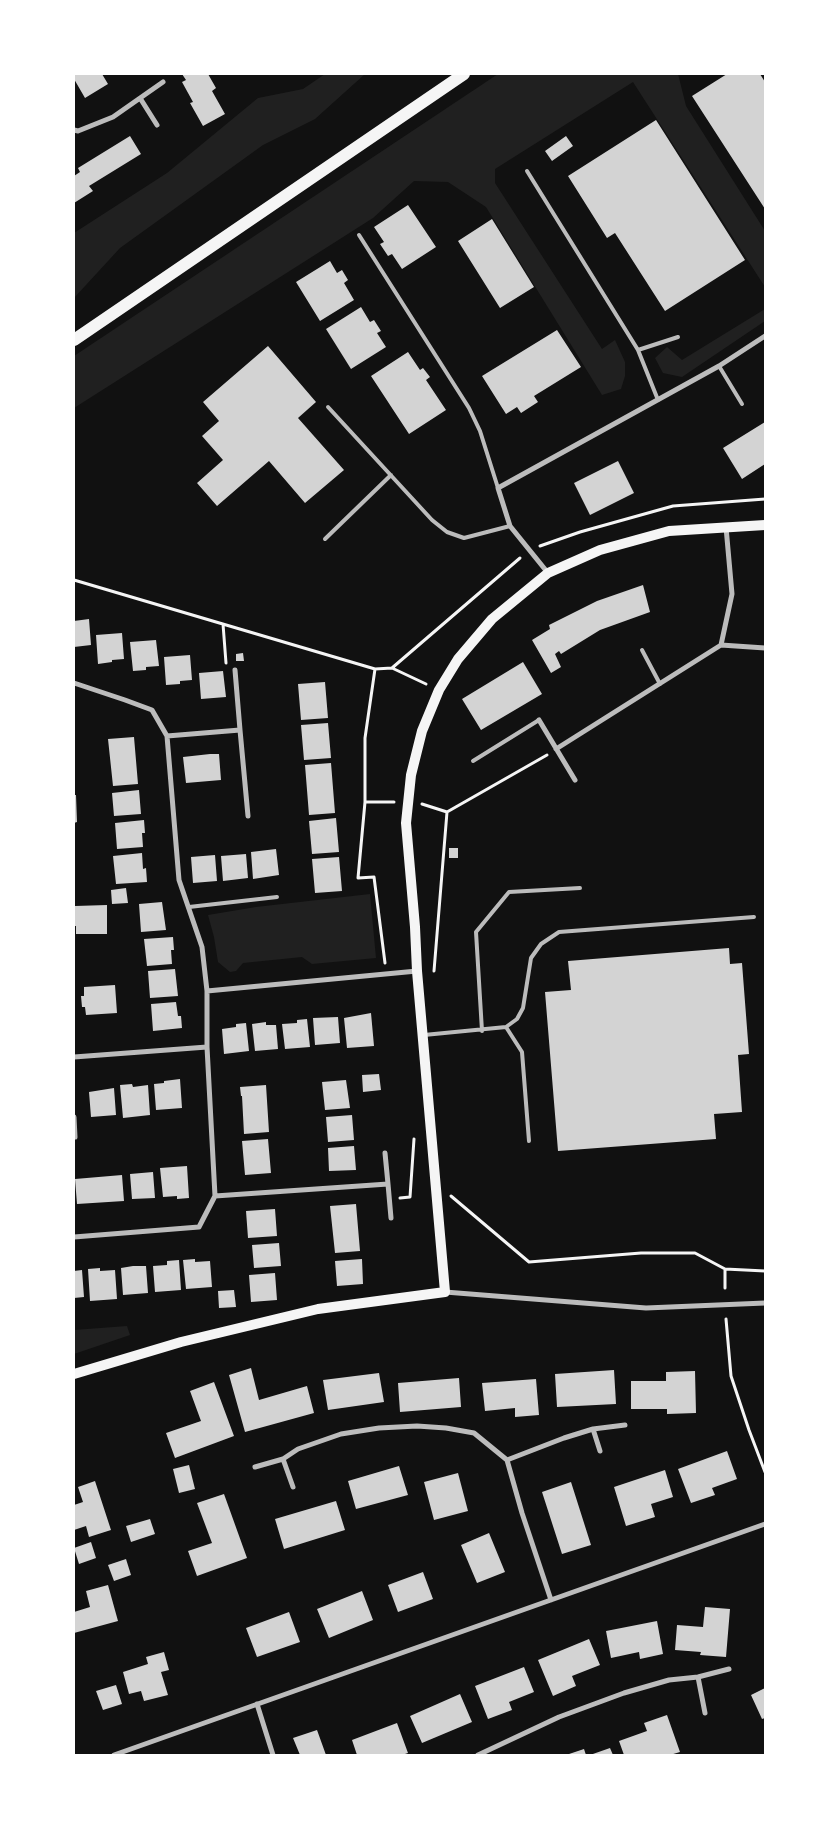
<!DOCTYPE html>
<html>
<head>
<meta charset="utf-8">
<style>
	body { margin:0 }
	#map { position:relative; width:839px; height:1829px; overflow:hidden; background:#111; font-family:"Asap Condensed",sans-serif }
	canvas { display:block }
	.frame { position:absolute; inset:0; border:75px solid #fff; pointer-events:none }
</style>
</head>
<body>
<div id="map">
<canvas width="839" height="1829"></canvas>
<div class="frame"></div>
</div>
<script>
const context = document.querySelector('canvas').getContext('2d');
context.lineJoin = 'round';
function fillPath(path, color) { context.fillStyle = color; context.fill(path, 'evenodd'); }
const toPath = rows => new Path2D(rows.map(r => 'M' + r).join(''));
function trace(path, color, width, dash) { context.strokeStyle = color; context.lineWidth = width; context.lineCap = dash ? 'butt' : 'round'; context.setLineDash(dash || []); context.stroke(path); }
fillPath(toPath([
	[325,74,365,74,315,119,263,145,120,248,74,298,74,233,167,173,258,98,303,89],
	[498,74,678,74,686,106,765,231,765,287,633,82,495,169,495,183,602,349,615,340,625,362,625,376,621,389,602,395,486,207,448,182,414,181,373,218,74,408,74,356],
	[765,309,765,321,682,377,663,373,655,358,667,347,682,360],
	[370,894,376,958,312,964,302,957,243,963,236,971,230,972,218,962,214,937,208,915,256,907],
	[127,1326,130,1335,74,1354,74,1330]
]), '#202020');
fillPath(toPath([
	[74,74,102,74,108,84,85,98,74,79],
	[182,74,208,74,216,88,212,91,225,114,203,126,190,103,193,102,182,82,186,80],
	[727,74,760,74,765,82,765,209,692,96],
	[656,120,745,260,665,311,615,233,607,238,568,176],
	[130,136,141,154,89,186,93,191,74,203,74,176,80,172,78,168],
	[566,136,573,146,552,161,545,151],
	[408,205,436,247,402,269,392,254,388,256,380,244,384,242,374,227],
	[492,219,534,287,500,308,458,241],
	[330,261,337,273,342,270,348,280,344,283,354,300,320,321,296,282],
	[361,307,370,322,374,320,381,331,377,333,386,347,351,369,326,329],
	[557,330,581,367,534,396,538,402,521,413,517,407,506,414,482,376],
	[268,346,316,402,298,418,344,470,305,503,269,461,217,506,197,483,223,460,202,436,219,421,203,402],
	[408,352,420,370,423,368,430,377,426,380,446,410,409,434,371,376],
	[765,422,765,464,742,479,723,448],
	[618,461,634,493,590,515,574,483],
	[643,585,650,612,600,630,561,654,559,651,555,654,561,667,551,673,532,640,550,629,549,625,597,601],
	[89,619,91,645,74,647,74,621],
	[122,633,124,659,112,660,112,662,98,664,96,635],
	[156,640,159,666,146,667,146,670,133,671,130,642],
	[243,653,244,661,236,661,236,654],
	[190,655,192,680,180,681,180,684,166,685,164,657],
	[523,662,542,694,481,730,462,699],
	[223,671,226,697,201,699,199,673],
	[325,682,328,718,301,720,298,684],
	[328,723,331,758,304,760,301,725],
	[134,737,138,784,113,786,108,739],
	[210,754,219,754,221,780,186,783,183,757],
	[331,763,335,813,309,815,305,765],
	[139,790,141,814,114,816,112,793],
	[74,795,76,795,77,822,74,823],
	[336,818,339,852,312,854,309,821],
	[144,820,145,833,142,833,143,847,117,849,115,823],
	[449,848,458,848,458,858,449,858],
	[276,849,279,875,253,879,251,852],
	[142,853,143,869,146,868,147,882,116,884,113,856],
	[246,854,248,878,223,881,221,856],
	[215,855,217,881,193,883,191,857],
	[339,857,342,891,315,893,312,859],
	[126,888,128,903,112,904,111,890],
	[162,902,166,930,141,932,139,904],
	[107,905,107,934,76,934,76,926,74,926,75,906],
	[173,937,174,950,171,950,172,964,147,966,144,939],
	[729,948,730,964,742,963,749,1054,738,1055,742,1112,714,1114,716,1139,558,1151,545,992,571,990,568,961],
	[175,969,178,996,150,998,148,971],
	[115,985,117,1013,86,1015,85,1007,82,1007,81,996,84,996,84,987],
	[176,1002,178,1016,181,1016,182,1028,153,1031,151,1004],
	[371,1013,374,1046,347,1048,344,1018],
	[338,1017,340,1043,315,1045,313,1018],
	[307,1019,310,1047,285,1049,282,1024,297,1023,297,1020],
	[266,1022,266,1025,276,1025,278,1049,255,1051,252,1024],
	[246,1023,249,1051,224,1054,222,1029,236,1027,236,1024],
	[379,1074,381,1090,363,1092,362,1075],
	[180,1079,182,1108,156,1110,154,1084,164,1083,164,1081],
	[346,1080,350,1108,325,1110,322,1082],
	[132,1084,133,1087,148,1085,150,1115,123,1118,120,1085],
	[266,1085,269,1132,244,1134,242,1096,241,1096,240,1087],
	[114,1088,116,1115,91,1117,89,1092],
	[352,1115,354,1140,328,1142,326,1117],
	[268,1139,271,1173,245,1175,242,1141],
	[354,1146,356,1170,329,1171,328,1148],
	[187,1166,189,1198,177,1199,177,1196,163,1197,160,1168],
	[153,1172,155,1198,132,1199,130,1174],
	[122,1175,124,1201,77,1204,75,1179],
	[356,1204,360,1251,335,1253,330,1206],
	[275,1209,277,1236,248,1238,246,1211],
	[279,1243,281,1266,254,1268,252,1245],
	[195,1259,195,1262,210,1261,212,1287,186,1289,183,1260],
	[362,1259,363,1284,337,1286,335,1261],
	[179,1260,181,1290,155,1292,153,1266,167,1265,167,1261],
	[133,1266,146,1266,148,1293,123,1295,121,1268],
	[100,1268,100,1271,115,1270,117,1299,90,1301,88,1269],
	[82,1270,84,1297,74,1298,74,1271],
	[275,1273,277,1300,251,1302,249,1275],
	[234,1290,236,1307,219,1308,218,1291],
	[251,1368,259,1400,307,1386,314,1413,245,1432,229,1375],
	[614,1370,616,1404,557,1407,555,1374],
	[695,1371,696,1413,667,1414,667,1409,631,1409,631,1381,666,1381,666,1372],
	[379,1373,384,1402,328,1410,323,1380],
	[459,1378,461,1407,400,1412,398,1383],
	[536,1379,539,1415,515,1417,515,1408,485,1411,482,1383],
	[214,1382,234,1436,175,1458,166,1433,201,1421,190,1391],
	[727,1451,737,1479,712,1488,715,1495,691,1503,678,1469],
	[189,1465,195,1489,179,1493,173,1469],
	[399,1466,408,1495,356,1509,348,1481],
	[665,1470,673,1497,651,1504,655,1517,626,1526,614,1487],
	[458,1473,468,1511,434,1520,424,1482],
	[95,1481,111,1530,89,1537,86,1526,74,1530,74,1505,83,1502,78,1487],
	[571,1482,591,1545,562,1554,542,1492],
	[224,1494,247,1558,197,1576,188,1551,212,1543,197,1503],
	[336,1501,345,1530,284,1549,275,1519],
	[150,1519,155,1534,131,1542,126,1526],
	[489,1533,505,1572,477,1583,461,1545],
	[91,1542,96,1558,79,1564,74,1548],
	[126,1559,131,1575,114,1581,108,1565],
	[423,1572,433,1599,398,1612,388,1585],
	[108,1585,118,1621,74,1633,74,1612,90,1607,86,1591],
	[362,1591,373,1620,329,1638,317,1609],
	[705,1607,730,1609,726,1657,700,1655,701,1652,675,1650,677,1625,703,1627],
	[289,1612,300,1642,257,1657,246,1628],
	[657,1621,663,1654,640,1659,639,1652,611,1658,606,1631],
	[589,1639,600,1665,572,1676,576,1686,553,1696,538,1660],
	[164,1652,169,1670,161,1672,168,1695,144,1701,141,1691,129,1694,123,1672,148,1664,146,1657],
	[524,1667,534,1692,509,1702,512,1710,488,1719,475,1686],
	[116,1685,122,1704,103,1710,96,1691],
	[765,1688,765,1718,762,1719,751,1695],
	[460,1694,472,1722,422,1743,410,1716],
	[667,1715,680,1752,670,1755,624,1755,619,1741,647,1731,644,1723],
	[397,1723,408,1753,402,1755,357,1755,352,1740],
	[317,1730,326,1755,300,1755,293,1738],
	[610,1748,613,1755,590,1755],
	[584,1749,586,1755,566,1755]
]), '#d3d3d3');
trace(toPath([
	[540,546,580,532,673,506,765,499],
	[74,580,375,669,392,668,520,558],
	[223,624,226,663],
	[392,668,426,684],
	[375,669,365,738,365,802,394,802],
	[365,802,358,878,374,877,385,963],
	[422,804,447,812,434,971],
	[447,812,547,755],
	[451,1196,529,1262,641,1253,695,1253,725,1269],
	[400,1198,410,1197,414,1139],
	[725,1288,725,1269,765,1271],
	[726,1319,731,1376,749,1430,765,1472]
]), '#f5f5f5', 3);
trace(toPath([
	[527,171,638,350,658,400],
	[359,235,469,408,480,431,498,488],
	[638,350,678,337],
	[719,366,742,404],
	[328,407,432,520,447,532,464,538,510,526],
	[325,539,391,475],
	[642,650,660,684],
	[473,761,539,720],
	[189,907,277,897],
	[506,1027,522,1052,529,1141],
	[482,1031,476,932,509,892,580,888],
	[424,1035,506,1027,517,1019,523,1008,531,958,541,944,559,932,754,917]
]), '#bcbcbc', 4);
trace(toPath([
	[140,98,157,125],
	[74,130,78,131,113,117,163,82],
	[548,573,510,526,498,488,719,366,765,336],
	[721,645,732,594,726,527],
	[235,670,240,730],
	[74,683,125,700,152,710,167,736,179,880,202,947,207,991,207,1047,215,1196,199,1227,74,1237],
	[539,720,575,780],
	[167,736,240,730,248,816],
	[556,749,721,645,765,648],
	[207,991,417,971],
	[74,1057,207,1047],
	[74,1117,75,1137],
	[388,1184,391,1218],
	[215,1196,388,1184,385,1153],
	[445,1292,646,1308,765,1303],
	[593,1429,600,1451],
	[507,1460,564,1438,593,1429,625,1425],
	[255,1467,283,1459],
	[293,1487,283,1459,298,1449,341,1434,379,1428,417,1426,446,1428,474,1433,507,1460,522,1513,551,1600],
	[698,1677,705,1713],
	[257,1704,273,1755],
	[114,1755,765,1524],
	[478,1755,559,1717,624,1693,669,1680,698,1677,729,1669]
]), '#bcbcbc', 5);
trace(toPath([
	[74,1374,181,1342,318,1309,445,1292,417,971,415,927,406,823,411,775,422,731,439,690,458,659,492,619,548,573,600,550,669,531,765,525]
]), '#f5f5f5', 10);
trace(toPath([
	[74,340,464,74]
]), '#f5f5f5', 12);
</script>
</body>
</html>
